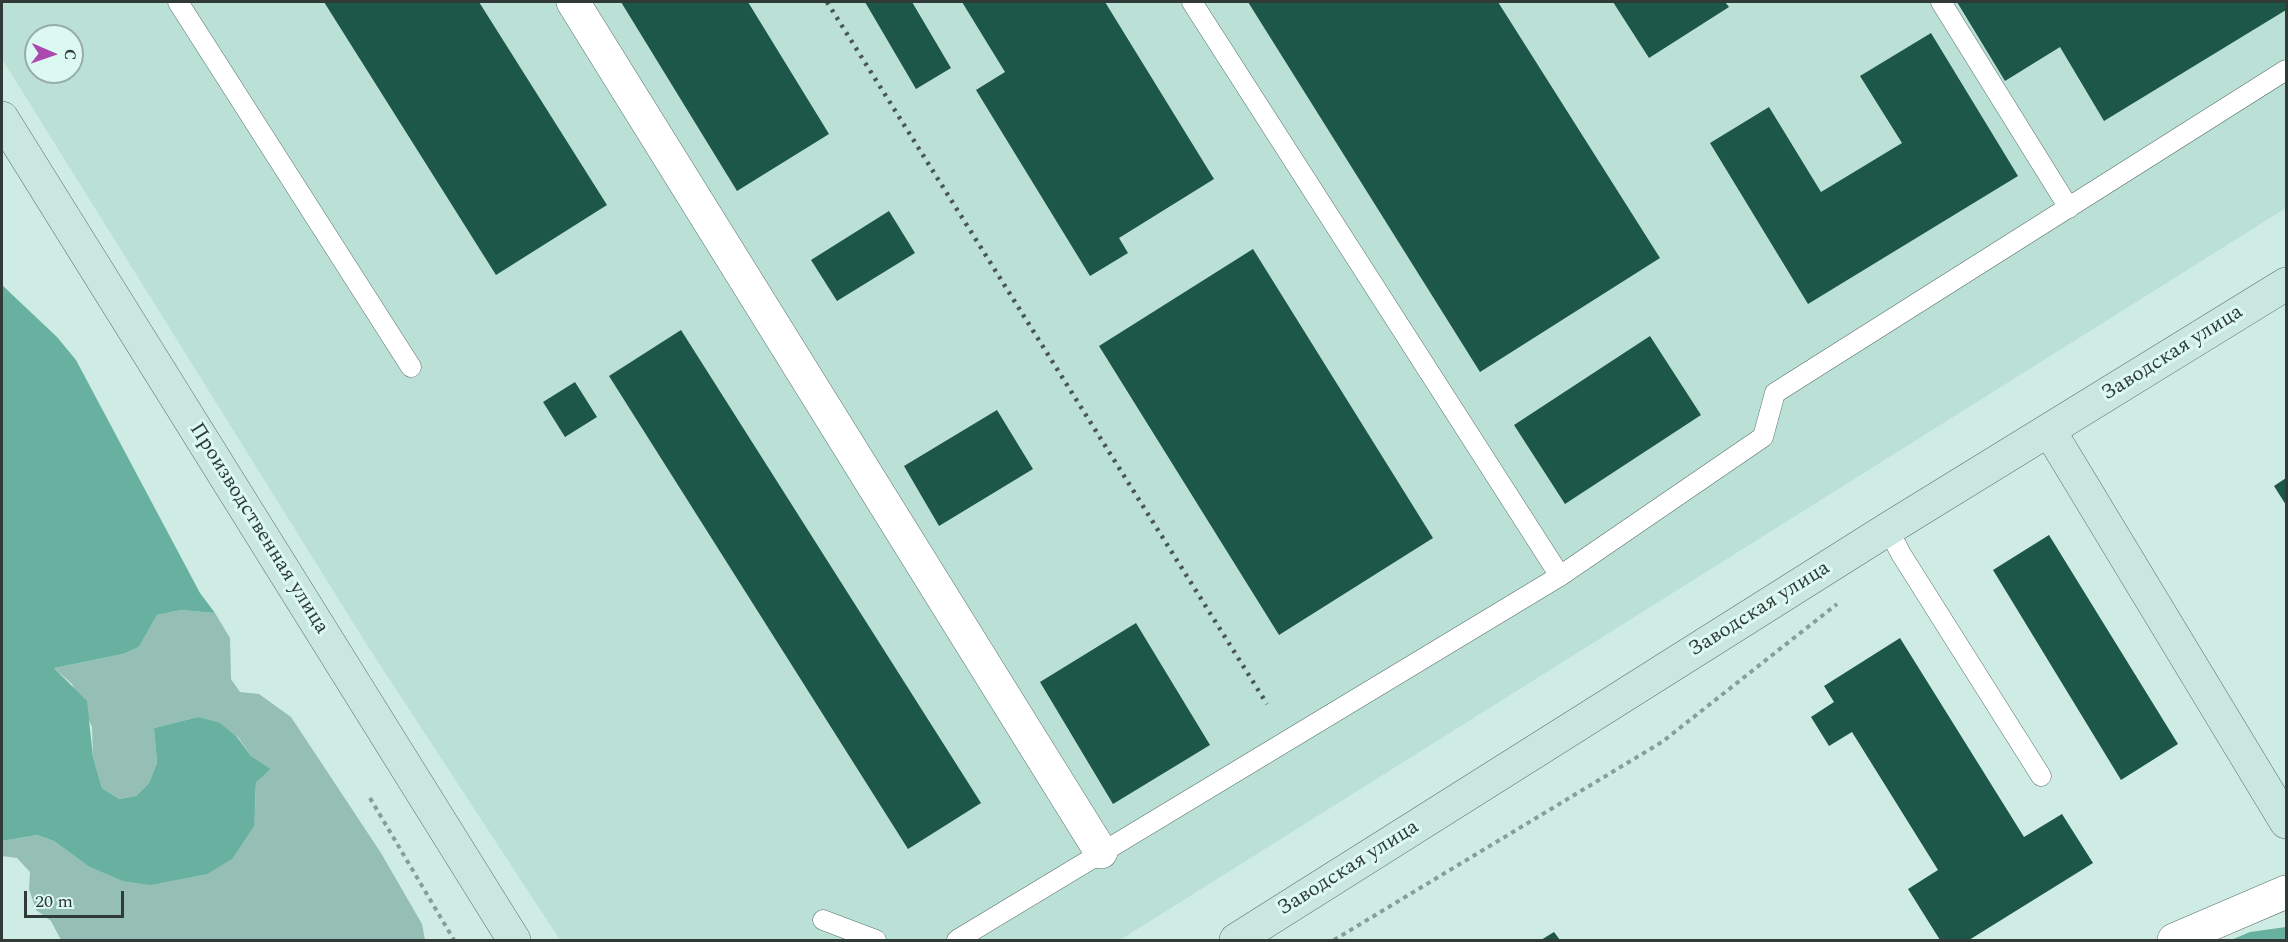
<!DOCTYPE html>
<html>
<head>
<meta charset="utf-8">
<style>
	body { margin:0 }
	#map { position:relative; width:2288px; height:942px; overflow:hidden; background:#cfece4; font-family:Spectral,serif }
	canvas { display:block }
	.frame { position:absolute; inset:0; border:3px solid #303b38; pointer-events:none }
	.north { position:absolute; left:24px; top:24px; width:60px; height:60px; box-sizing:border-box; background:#dcf9f1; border:2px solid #97ada7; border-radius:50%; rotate:92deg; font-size:16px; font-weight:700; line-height:24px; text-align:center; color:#303b38 }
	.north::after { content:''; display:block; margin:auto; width:21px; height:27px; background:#ac49af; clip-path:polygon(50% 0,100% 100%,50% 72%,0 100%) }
	.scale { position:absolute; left:24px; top:891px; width:100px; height:27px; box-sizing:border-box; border:3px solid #303b38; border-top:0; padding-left:8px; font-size:18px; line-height:21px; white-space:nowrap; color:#303b38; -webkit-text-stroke:4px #dcf9f1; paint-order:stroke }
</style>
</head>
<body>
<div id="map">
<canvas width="2288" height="942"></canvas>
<div class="frame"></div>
<div class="north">С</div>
<div class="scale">20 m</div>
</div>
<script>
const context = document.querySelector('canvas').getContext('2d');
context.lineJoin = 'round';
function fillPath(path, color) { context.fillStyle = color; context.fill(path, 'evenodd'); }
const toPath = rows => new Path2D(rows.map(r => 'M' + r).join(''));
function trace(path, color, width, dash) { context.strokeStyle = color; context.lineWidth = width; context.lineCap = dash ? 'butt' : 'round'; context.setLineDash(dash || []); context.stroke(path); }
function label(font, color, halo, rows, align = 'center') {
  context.font = font + ' Spectral,serif'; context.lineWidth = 6; context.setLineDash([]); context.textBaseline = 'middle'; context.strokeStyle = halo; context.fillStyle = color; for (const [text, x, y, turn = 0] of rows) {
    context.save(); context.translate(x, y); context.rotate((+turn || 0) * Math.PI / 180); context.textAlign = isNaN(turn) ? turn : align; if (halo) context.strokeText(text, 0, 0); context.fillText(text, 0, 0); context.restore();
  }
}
fillPath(toPath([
	[2,2,2286,2,2286,208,1120,940,560,940,367,645,2,59],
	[36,36,72,36,72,72,36,72]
]), '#bbe1d6');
fillPath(toPath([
	[181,610,215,613,230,638,231,679,240,692,259,694,291,717,381,853,422,924,425,940,61,940,51,921,36,910,29,889,30,872,17,858,2,856,2,841,37,835,54,841,88,866,255,810,256,781,271,769,251,756,238,737,198,717,154,728,157,763,149,783,136,796,119,799,102,788,93,757,92,727,72,684,54,668,123,654,139,647,157,615]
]), '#95bfb4');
fillPath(toPath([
	[2,285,57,337,76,360,200,593,215,613,181,610,157,615,139,647,123,654,54,668,87,701,93,757,102,788,119,799,136,796,149,783,157,763,154,728,198,717,220,723,237,737,251,756,271,769,256,782,254,826,232,859,207,874,150,885,123,881,88,866,54,841,37,835,2,841],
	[2286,927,2286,940,2231,940,2250,932]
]), '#68b1a0');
fillPath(toPath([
	[324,2,479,2,607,205,496,275],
	[621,2,748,2,829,134,737,191],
	[865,2,912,2,951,68,916,89],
	[962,2,1105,2,1214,179,1119,238,1128,253,1090,276,976,90,1005,72],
	[1248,2,1498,2,1660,258,1480,372],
	[1613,2,1725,2,1729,7,1649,58],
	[1957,2,2286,2,2286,10,2104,121,2060,47,2005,81],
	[1931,33,2018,176,1808,304,1710,143,1769,107,1821,192,1902,143,1860,76],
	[889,211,915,253,837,301,811,260],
	[1253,249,1433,538,1279,635,1099,346],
	[681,330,981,803,908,849,609,376],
	[1650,336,1701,415,1565,504,1514,425],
	[575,382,597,417,565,437,543,402],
	[997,410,1033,469,939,526,904,466],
	[2286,478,2286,505,2274,486],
	[2049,535,2178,744,2121,780,1993,570],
	[1136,623,1210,745,1113,804,1040,682],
	[1900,638,2024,837,2062,814,2093,863,1969,940,1940,940,1908,889,1938,870,1852,732,1829,746,1811,717,1834,702,1824,686],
	[1554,932,1560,940,1541,940]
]), '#1d574a');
const lane = toPath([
	[178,2,411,367],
	[1192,2,1560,576],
	[1941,2,2069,208],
	[1888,529,1901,554,2041,776],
	[823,920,876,940],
	[957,940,1560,576,1763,437,1775,393,2286,70]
]);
const street = toPath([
	[573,2,1101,852],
	[2174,940,2286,892]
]);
const secondary = toPath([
	[2,118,514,940],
	[2049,430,2286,822],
	[1236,940,1888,529,2286,284]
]);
trace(lane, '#567069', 21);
trace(street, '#567069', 34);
trace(secondary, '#567069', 34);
trace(toPath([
	[370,798,454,940],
	[1334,940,1662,742,1837,604]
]), '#889d97', 4, [4.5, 4.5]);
trace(lane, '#fff', 20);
trace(street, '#fff', 33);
trace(secondary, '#c9e6df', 33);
trace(toPath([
	[827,2,1267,704]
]), '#495753', 4.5, [3, 6]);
label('21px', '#303b38', '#dcf9f1', [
	["Заводская улица",2173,354,-32],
	["Производственная улица",258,529,58],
	["Заводская улица",1760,610,-32],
	["Заводская улица",1349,869,-32]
]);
</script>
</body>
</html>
